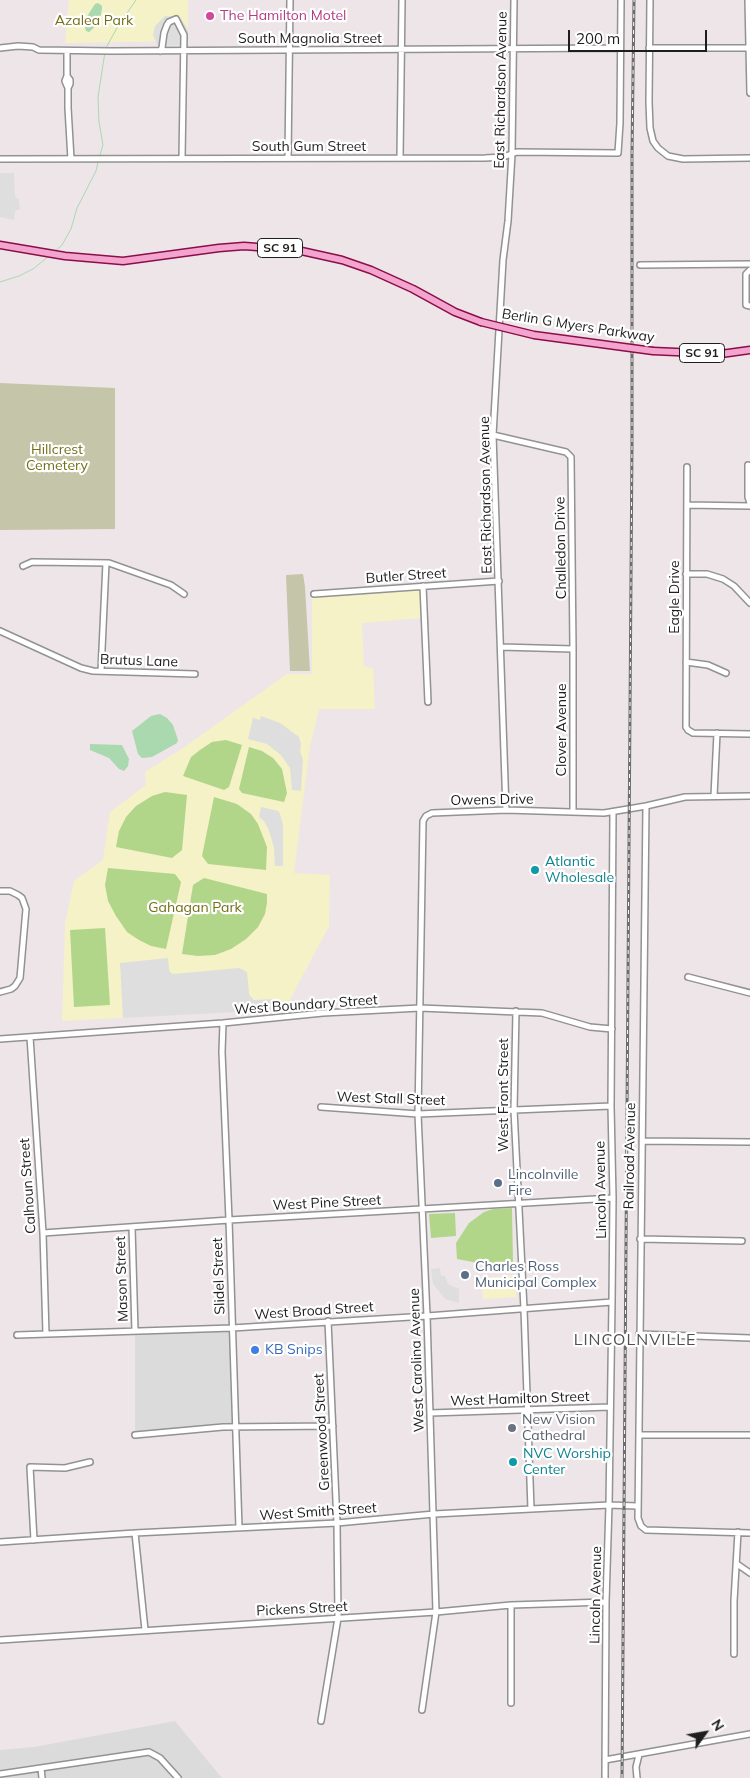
<!DOCTYPE html>
<html>
<head>
<meta charset="utf-8">
<style>
	body { margin:0 }
	#map { position:relative; width:750px; height:1778px; overflow:hidden; background:#eee5e9; font-family:Mulish,sans-serif }
	canvas { display:block }
	.north { position:absolute; left:680px; top:1708px; width:50px; height:50px; -webkit-text-stroke:4px #fff; paint-order:stroke; rotate:58deg; font-size:14px; font-weight:700; line-height:20px; text-align:center; color:#1e1e1e }
	.north::after { content:''; display:block; margin:auto; width:18px; height:22px; background:#1e1e1e; clip-path:polygon(50% 0,100% 100%,50% 72%,0 100%) }
	.scale { position:absolute; left:568px; top:30px; width:139px; height:22px; box-sizing:border-box; border:2px solid #1e1e1e; border-top:0; padding-left:6px; font-size:15px; line-height:18px; white-space:nowrap; color:#1e1e1e; -webkit-text-stroke:4px #fff; paint-order:stroke }
</style>
</head>
<body>
<div id="map">
<canvas width="750" height="1778"></canvas>
<div class="north">N</div>
<div class="scale">200 m</div>
</div>
<script>
const context = document.querySelector('canvas').getContext('2d');
context.lineJoin = 'round';
function fillPath(path, color) { context.fillStyle = color; context.fill(path, 'evenodd'); }
const toPath = rows => new Path2D(rows.map(r => 'M' + r).join(''));
function trace(path, color, width, dash) { context.strokeStyle = color; context.lineWidth = width; context.lineCap = dash ? 'butt' : 'round'; context.setLineDash(dash || []); context.stroke(path); }
function label(font, color, halo, rows, align = 'center') {
  context.font = font + ' Mulish,sans-serif'; context.lineWidth = 4.5; context.setLineDash([]); context.textBaseline = 'middle'; context.strokeStyle = halo; context.fillStyle = color; for (const [text, x, y, turn = 0] of rows) {
    context.save(); context.translate(x, y); context.rotate((+turn || 0) * Math.PI / 180); context.textAlign = isNaN(turn) ? turn : align; if (halo) context.strokeText(text, 0, 0); context.fillText(text, 0, 0); context.restore();
  }
}
fillPath(toPath([
	[232,1328,235,1427,135,1435,135,1331],
	[175,1721,222,1778,0,1778,0,1750,34,1747]
]), '#dcdbdc');
fillPath(toPath([
	[0,383,115,388,115,529,0,530],
	[303,574,305,587,310,671,290,671,286,575]
]), '#c4c5a9');
fillPath(toPath([
	[69,0,188,0,188,41,65,43],
	[421,588,422,618,362,623,364,666,373,669,375,709,319,709,310,746,294,873,330,875,329,926,285,1009,62,1021,65,924,74,881,103,860,110,812,146,785,145,772,183,748,287,674,312,674,312,592],
	[515,1275,516,1297,483,1299,481,1278]
]), '#f4f2c6');
fillPath(toPath([
	[226,740,242,745,229,787,224,790,183,776,191,757,200,750,212,742],
	[249,747,262,751,273,758,282,769,287,793,284,802,242,793,239,789],
	[165,792,187,795,182,850,172,858,116,847,119,831,126,817,136,806,152,796],
	[214,797,237,804,251,814,258,824,267,847,266,870,208,864,202,856],
	[108,868,175,874,181,882,166,949,151,946,139,940,127,932,116,916,108,901,105,885],
	[204,878,267,894,267,903,265,914,258,927,246,939,231,949,215,955,198,956,182,954,193,885],
	[105,928,110,1005,74,1007,70,930],
	[512,1208,513,1262,507,1267,494,1266,457,1259,456,1243,469,1223,484,1212,493,1209],
	[455,1213,456,1236,431,1238,429,1214]
]), '#b1d68a');
fillPath(toPath([
	[165,16,180,17,188,30,188,45,158,46,153,35,155,26],
	[0,173,14,173,15,197,19,199,20,209,15,211,14,220,0,217],
	[261,716,280,723,299,737,301,744,300,751,303,760,301,791,292,790,290,768,281,755,267,744,248,739,253,718,260,720],
	[261,807,278,811,280,814,283,825,283,866,275,866,274,847,268,828,264,821,259,817],
	[168,958,169,969,170,972,173,974,239,968,247,972,249,994,251,997,254,1000,274,999,275,1010,123,1018,120,963],
	[440,1268,441,1276,445,1276,448,1284,459,1289,459,1303,445,1299,433,1284,431,1269]
]), '#dedede');
fillPath(toPath([
	[98,3,102,6,102,9,99,23,89,32,86,31,85,27,86,18,95,4],
	[160,714,167,718,173,725,178,740,177,743,152,757,142,758,138,754,132,731,151,716],
	[90,744,122,745,129,759,128,766,124,771,119,769,109,758,90,750]
]), '#aad8af');
trace(toPath([
	[106,48,118,26,136,0],
	[100,155,103,145,99,122,98,97,105,52],
	[54,252,62,245,71,229,77,208,96,171,98,162],
	[0,282,19,276,33,269,49,256]
]), '#aad8af', 1);
const minor = toPath([
	[650,0,649,102,650,128,653,141,658,148,668,156,683,159,750,158],
	[748,0,750,93],
	[0,48,18,46,33,47,39,50,112,51,620,48],
	[649,48,750,48],
	[67,51,67,76,65,81,68,88],
	[160,51,162,48,164,33,167,25,169,22,176,19,184,35,182,158],
	[67,76,70,80,70,84,68,88,68,108,71,159],
	[288,158,290,0],
	[400,158,402,0],
	[0,159,485,158,503,157,517,152,618,153,620,123,621,0],
	[640,265,750,264],
	[750,270,746,274,746,305,750,306],
	[493,435,566,452,571,457,573,649,573,811],
	[748,465,748,497,750,503],
	[687,467,686,727,688,730,693,733,750,734],
	[687,505,750,506],
	[23,566,32,562,109,563,171,585,184,594],
	[686,574,707,574,723,579,734,586,750,603],
	[423,586,428,702],
	[314,594,499,581],
	[0,631,81,668,93,671,195,674],
	[501,647,573,649],
	[686,662,708,665,726,673],
	[101,671,106,563],
	[714,796,717,733],
	[646,806,638,1518,641,1526,646,1530,750,1533],
	[506,810,493,435,503,260,508,221,512,154,514,0],
	[0,891,10,891,18,895,22,898,26,909,20,978,15,986,11,989,0,992],
	[688,977,750,993],
	[516,1011,514,1110,524,1309,531,1509],
	[223,1023,222,1052,229,1220,239,1528],
	[30,1037,43,1233,46,1334],
	[0,1039,223,1023,323,1013,420,1008,542,1013,590,1027,612,1029],
	[321,1107,418,1114,611,1106],
	[642,1141,750,1142],
	[132,1227,135,1331],
	[43,1233,229,1220,613,1198],
	[640,1239,742,1241],
	[639,1334,750,1338],
	[17,1335,232,1328,427,1316,612,1302],
	[430,1413,610,1407],
	[135,1435,223,1427,333,1426],
	[639,1435,750,1435],
	[135,1533,145,1630],
	[34,1540,30,1467,65,1468,90,1462],
	[0,1542,135,1533,337,1523,434,1514,609,1505,637,1506],
	[737,1564,750,1573],
	[0,1640,436,1612,511,1605,606,1602],
	[734,1654,734,1601,738,1532],
	[511,1703,511,1605],
	[422,1710,436,1612,427,1316,418,1114,423,821,426,816,432,813,506,810,604,813,646,806,685,797,750,796],
	[321,1721,338,1618,337,1523,328,1321],
	[605,1760,750,1734],
	[41,1768,42,1778],
	[0,1774,149,1752,160,1758,178,1778],
	[605,1778,606,1602,609,1505,612,1302,613,1198,611,1106,613,812],
	[637,1778,636,1767,639,1755]
]);
const major = toPath([
	[0,245,65,256,123,261,219,248,244,246,297,250,342,260,371,270,413,289,455,312,481,322],
	[653,351,721,354,750,350]
]);
trace(minor, '#929292', 8);
trace(major, '#8b0e46', 9);
trace(minor, '#fff', 5);
trace(major, '#f3a5d0', 6);
const rail = toPath([
	[622,1778,632,443,632,154,634,0]
]);
trace(rail, '#6c6c6c', 3);
trace(rail, '#fff', 1, [4]);
const majorBridge = toPath([
	[481,322,534,335,653,351]
]);
trace(majorBridge, '#8b0e46', 9, []);
trace(majorBridge, '#f3a5d0', 6);
for (const [x, y, r, color] of [
	[210,16,5,"#d1479c"],
	[535,870,5,"#0f9aa8"],
	[498,1183,5,"#5c6f8a"],
	[465,1275,5,"#5c6f8a"],
	[255,1350,5,"#3f7fe0"],
	[512,1428,5,"#6b7280"],
	[513,1462,5,"#0f9aa8"]
]) { const dot = new Path2D(); dot.arc(x, y, r, 0, 2 * Math.PI); context.fillStyle = color; context.fill(dot); trace(dot, '#fff', 2); }
for (const [x, y, w] of [
	[280,248,45],
	[702,353,45]
]) { const box = new Path2D(); box.roundRect(x - w / 2, y - 9.5, w, 19, 4); context.fillStyle = '#fff'; context.fill(box); trace(box, '#1e1e1e', 1); }
label('bold 12px', '#1e1e1e', null, [
	["SC 91",280,248],
	["SC 91",702,353]
]);
label('14px', '#b23c85', '#fff', [
	["The Hamilton Motel",220,16]
], 'left');
label('14px', '#736f16', '#fff', [
	["Azalea Park",94,21],
	["Hillcrest",57,450],
	["Cemetery",57,466],
	["Gahagan Park",195,908]
]);
label('14px', '#1e1e1e', '#fff', [
	["South Magnolia Street",310,39],
	["East Richardson Avenue",501,90,-89],
	["South Gum Street",309,147],
	["Berlin G Myers Parkway",578,326,9],
	["East Richardson Avenue",486,495,-91],
	["Challedon Drive",561,548,-91],
	["Butler Street",406,576,-4],
	["Eagle Drive",675,597,-90],
	["Brutus Lane",139,661,2],
	["Clover Avenue",562,730,-90],
	["Owens Drive",492,800,-1],
	["West Boundary Street",306,1005,-4],
	["West Front Street",504,1095,-90],
	["West Stall Street",391,1099,2],
	["Railroad Avenue",630,1156,-89],
	["Calhoun Street",28,1186,-94],
	["Lincoln Avenue",601,1190,-91],
	["West Pine Street",327,1203,-3],
	["Slidel Street",219,1276,-92],
	["Mason Street",122,1279,-92],
	["West Broad Street",314,1311,-4],
	["West Carolina Avenue",417,1360,-92],
	["West Hamilton Street",520,1399,-2],
	["Greenwood Street",322,1432,-93],
	["West Smith Street",318,1512,-4],
	["Lincoln Avenue",596,1595,-89],
	["Pickens Street",302,1609,-3]
]);
label('14px', '#0d838f', '#fff', [
	["Atlantic",545,862],
	["Wholesale",545,878],
	["NVC Worship",523,1454],
	["Center",523,1470]
], 'left');
label('14px', '#4e5e75', '#fff', [
	["Lincolnville",508,1175],
	["Fire",508,1191],
	["Charles Ross",475,1267],
	["Municipal Complex",475,1283]
], 'left');
label('14px', '#366cbe', '#fff', [
	["KB Snips",265,1350]
], 'left');
label('14px', '#5b616d', '#fff', [
	["New Vision",522,1420],
	["Cathedral",522,1436]
], 'left');
context.letterSpacing = '1px';
label('16px', '#515151', '#fff', [
	["LINCOLNVILLE",635,1340]
]);
context.letterSpacing = '0px';
</script>
</body>
</html>
